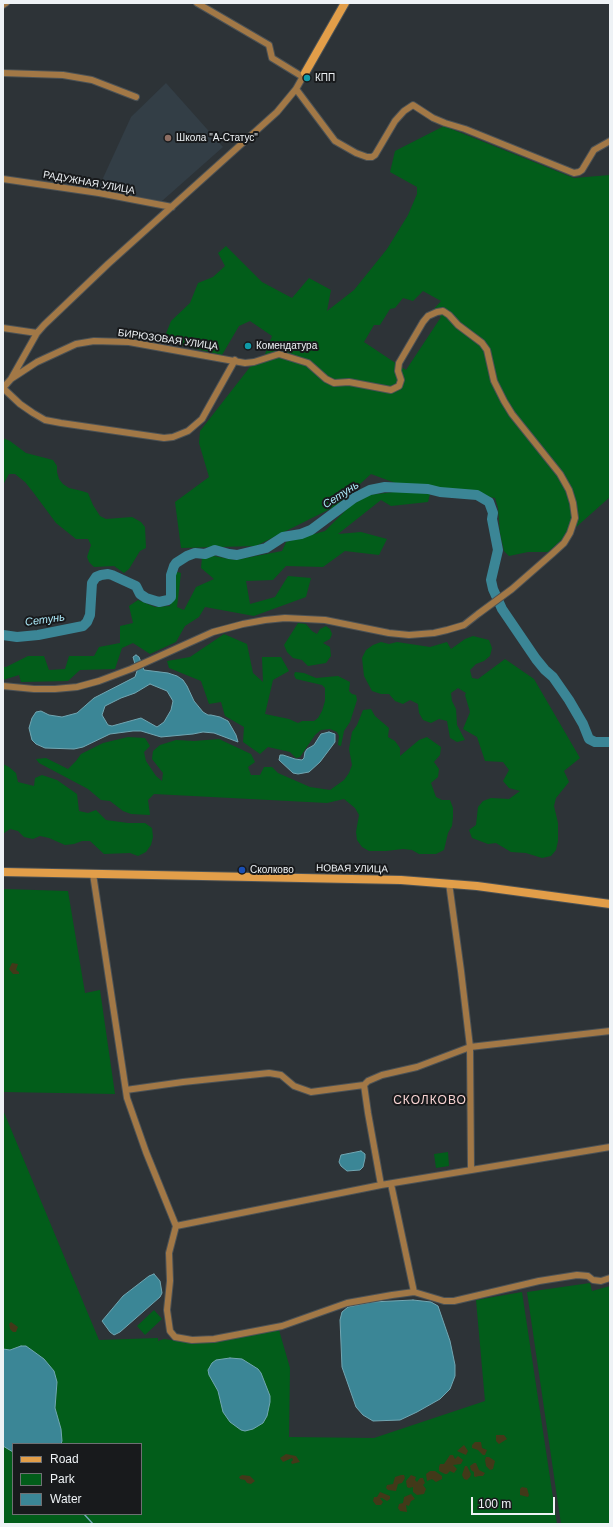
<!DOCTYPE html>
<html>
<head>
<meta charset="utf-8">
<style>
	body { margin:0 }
	#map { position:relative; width:613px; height:1527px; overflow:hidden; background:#2d3337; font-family:Arial,sans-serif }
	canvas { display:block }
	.frame { position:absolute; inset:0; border:4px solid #eef2f5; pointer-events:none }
	.legend { position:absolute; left:12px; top:1443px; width:130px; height:72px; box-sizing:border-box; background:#181a1c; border:1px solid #6e7073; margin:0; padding:5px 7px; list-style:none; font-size:12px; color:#eef2f5 }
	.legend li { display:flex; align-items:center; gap:8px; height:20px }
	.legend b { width:20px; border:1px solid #6e7073 }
	.scale { position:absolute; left:471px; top:1497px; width:84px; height:18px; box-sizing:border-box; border:2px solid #eef2f5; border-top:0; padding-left:5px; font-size:12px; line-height:14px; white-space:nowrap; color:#eef2f5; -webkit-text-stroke:3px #181a1c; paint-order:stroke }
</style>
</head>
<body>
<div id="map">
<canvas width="613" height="1527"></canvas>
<div class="frame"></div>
<ul class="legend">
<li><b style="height:5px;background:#e29e49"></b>Road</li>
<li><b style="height:11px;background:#025d1a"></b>Park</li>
<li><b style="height:11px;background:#3b8696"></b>Water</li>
</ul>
<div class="scale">100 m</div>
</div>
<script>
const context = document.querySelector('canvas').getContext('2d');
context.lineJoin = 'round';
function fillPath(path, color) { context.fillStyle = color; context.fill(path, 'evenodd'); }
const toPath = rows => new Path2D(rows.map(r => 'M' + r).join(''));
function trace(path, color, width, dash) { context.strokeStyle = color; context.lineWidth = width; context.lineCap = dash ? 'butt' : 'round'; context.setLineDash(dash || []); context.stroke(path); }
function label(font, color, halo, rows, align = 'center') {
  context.font = font + ' Arial,sans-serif'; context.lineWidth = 4; context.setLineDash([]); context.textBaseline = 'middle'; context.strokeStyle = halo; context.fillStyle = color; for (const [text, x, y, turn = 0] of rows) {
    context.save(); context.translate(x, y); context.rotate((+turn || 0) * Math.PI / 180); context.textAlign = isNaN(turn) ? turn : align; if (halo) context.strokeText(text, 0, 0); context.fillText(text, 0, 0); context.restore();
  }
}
fillPath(toPath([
	[166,83,223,147,162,201,98,189,131,117]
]), '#333e46');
fillPath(toPath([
	[444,126,574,178,610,175,610,497,548,552,528,552,509,556,504,551,500,533,498,508,495,498,398,484,371,474,336,506,256,546,181,548,175,502,209,477,199,443,200,431,250,367,262,362,272,336,250,321,239,326,222,355,163,341,171,321,190,303,198,283,213,277,225,266,218,253,226,246,262,282,292,298,309,278,331,290,327,311,354,290,387,249,408,215,417,194,417,187,390,172,395,151],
	[423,291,441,301,433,310,441,317,406,370,364,342,374,325,380,325,390,309,395,308,403,298,413,301],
	[3,438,10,441,26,453,53,460,57,466,57,472,59,479,63,484,69,488,82,491,88,493,93,505,100,516,106,519,132,517,141,522,145,527,146,548,140,551,129,569,124,573,114,566,94,567,89,562,87,557,91,545,88,539,76,539,56,523,33,492,25,482,15,474,9,474,3,485],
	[402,491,430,494,428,502,391,506,381,500,338,534,361,532,387,539,379,555,345,551,323,567,286,566,273,580,246,581,250,604,275,597,288,576,311,578,306,597,254,616,205,607,199,617,185,626,176,642,150,654,133,643,122,648,115,669,80,670,68,681,21,682,19,675,3,680,3,667,6,667,28,656,44,656,49,670,65,669,69,656,94,656,99,647,120,643,120,626,133,623,129,606,138,600,155,607,170,606,174,571,181,573,177,607,184,610,196,587,214,579,201,568,202,558,214,556,235,560,282,551,286,542,325,531,350,506,369,495],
	[298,623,306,624,312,631,317,634,320,629,326,626,330,629,332,634,330,639,323,643,330,647,331,656,326,663,308,666,302,660,293,658,287,652,284,645],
	[224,634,247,644,253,673,263,682,262,657,281,657,289,671,273,680,265,714,289,719,298,723,302,721,314,721,318,718,322,711,325,701,325,688,322,685,296,679,294,675,295,672,304,673,316,678,338,676,350,682,349,691,352,694,356,695,357,700,350,722,344,731,341,746,338,745,339,736,337,732,330,729,321,730,315,735,300,757,296,758,290,752,268,747,260,754,243,742,244,727,225,716,221,702,209,704,201,681,169,668,167,661,190,657],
	[473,636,489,640,492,648,490,656,484,661,476,664,470,670,472,678,478,679,505,659,534,679,580,758,564,771,569,782,556,798,554,806,558,823,558,841,556,850,551,856,542,858,526,853,511,852,496,843,488,844,472,838,469,830,476,825,478,807,483,801,491,798,509,799,520,791,509,788,503,781,509,770,503,762,485,761,477,737,463,729,470,712,465,695,466,693,458,688,451,693,452,701,456,709,457,725,465,740,457,742,450,738,447,721,439,719,431,723,423,720,419,713,418,704,410,700,403,704,395,701,389,694,381,694,372,691,364,676,362,658,366,650,373,645,381,642,389,644,397,642,430,647,447,642,451,649,465,639],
	[371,709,375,716,389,728,388,737,395,741,400,748,400,756,419,740,427,737,441,747,440,755,434,762,439,769,438,777,431,783,436,797,442,800,450,800,453,808,453,817,452,826,448,833,444,850,436,854,419,854,412,850,403,849,386,851,369,851,362,847,357,840,356,832,359,815,355,808,344,799,327,803,154,794,148,800,150,815,131,814,123,811,110,801,101,800,88,789,39,763,36,759,46,758,68,769,76,761,81,754,103,743,128,737,145,738,150,746,144,752,146,761,156,776,162,781,163,773,152,759,153,751,160,745,176,740,194,741,219,739,251,754,255,762,248,767,251,775,260,775,264,767,272,767,278,773,310,787,330,790,344,780,349,773,352,765,349,749,352,732,357,725,363,710],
	[3,764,9,767,16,773,18,782,34,786,35,778,42,775,57,780,77,794,79,811,88,813,96,810,106,820,128,823,145,823,152,828,153,837,151,845,146,852,138,856,130,853,104,854,90,841,82,841,74,844,65,845,49,838,40,836,33,839,24,837,18,831,10,829,3,834],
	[3,889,68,891,85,993,100,990,115,1094,3,1092],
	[3,1110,99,1340,158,1338,158,1341,164,1339,193,1343,279,1330,290,1368,289,1437,374,1438,485,1401,476,1300,522,1292,557,1524,3,1524],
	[13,1444,141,1444,141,1514,13,1514],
	[448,1152,449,1166,436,1168,434,1154],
	[590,1283,592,1291,610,1286,610,1524,561,1524,527,1292],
	[154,1310,162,1319,145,1335,137,1326]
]), '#025d1a');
fillPath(toPath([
	[12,963,18,964,16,970,19,972,19,974,13,974,9,969],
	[11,1322,18,1327,16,1332,13,1332,10,1329,9,1324],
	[496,1435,504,1435,507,1439,499,1444,496,1441],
	[475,1442,481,1442,482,1448,487,1450,485,1455,483,1455,478,1450,472,1448,472,1445],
	[464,1445,468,1451,466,1455,457,1451],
	[286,1454,296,1456,300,1462,292,1464,291,1462,293,1460,292,1458,283,1462,280,1458],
	[450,1455,453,1455,455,1459,458,1456,463,1460,461,1464,453,1465,457,1469,454,1473,450,1471,447,1474,445,1474,439,1471,439,1467,440,1464,444,1464],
	[486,1457,489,1457,495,1461,493,1469,490,1470,486,1466,485,1460],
	[476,1463,479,1470,485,1473,483,1476,479,1476,475,1477,474,1476,474,1472,471,1470,470,1466,474,1463],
	[465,1466,467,1466,471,1474,470,1477,467,1480,464,1479,462,1475],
	[430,1471,435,1471,442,1476,442,1479,436,1482,432,1479,427,1481,426,1474],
	[242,1475,250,1476,255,1481,251,1484,247,1483,245,1480,240,1479,239,1477],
	[401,1475,404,1475,405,1478,402,1483,398,1484,396,1491,388,1490,386,1488,387,1485,393,1484,395,1477],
	[411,1475,416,1477,415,1480,417,1482,420,1478,423,1478,425,1483,423,1485,426,1489,424,1494,417,1495,413,1492,413,1487,409,1488,407,1487,406,1481],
	[522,1487,527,1488,529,1495,528,1497,520,1495,520,1489],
	[380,1492,390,1496,390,1499,387,1501,382,1498,380,1498,383,1502,381,1505,376,1505,373,1501,374,1497,377,1497],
	[411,1494,415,1499,411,1501,409,1506,406,1505,407,1512,400,1511,398,1508,399,1504,403,1503,404,1497]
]), '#423919');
const water = toPath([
	[136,655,139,657,144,670,168,673,177,676,183,680,187,686,194,701,203,712,208,715,211,715,220,717,228,721,236,735,238,742,214,733,203,732,193,734,161,737,141,731,133,731,110,734,83,747,74,749,45,748,36,744,32,740,29,728,32,718,36,712,41,711,49,715,62,717,77,713,94,698,135,677,137,671,133,657,136,655],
	[150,684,167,691,173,701,171,710,164,722,157,727,141,718,112,726,108,725,102,715,105,706,121,698,135,693,150,684],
	[329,732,335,734,335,742,320,762,309,772,298,774,293,773,279,760,280,755,283,755,295,759,302,760,304,758,305,752,307,749,314,745,319,737,321,734,329,732],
	[361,1151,365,1154,365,1158,363,1167,360,1170,347,1171,341,1166,339,1162,341,1155,361,1151],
	[154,1274,160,1281,162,1293,160,1297,120,1332,114,1335,110,1332,102,1321,123,1296,149,1276,154,1274],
	[413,1300,431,1302,438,1306,450,1341,455,1365,455,1376,450,1389,440,1399,417,1412,400,1420,373,1421,363,1415,356,1407,342,1367,340,1320,342,1312,348,1307,372,1302,413,1300],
	[21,1346,26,1346,33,1351,44,1359,54,1371,57,1382,55,1408,61,1429,62,1441,61,1444,13,1444,13,1452,3,1446,3,1349,10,1350,21,1346],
	[230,1358,242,1359,258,1369,261,1373,270,1396,270,1402,267,1416,263,1423,253,1429,245,1431,241,1430,230,1422,223,1412,218,1391,209,1375,208,1370,212,1363,216,1360,230,1358]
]);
fillPath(water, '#3b8696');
trace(water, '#71a6b2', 1);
trace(toPath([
	[84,1514,93,1524]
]), '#71a6b2', 1.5);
trace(toPath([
	[3,635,17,637,38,635,83,626,87,622,90,615,92,583,96,577,101,575,108,574,112,575,136,586,140,594,146,598,159,602,168,600,171,597,171,575,174,566,176,563,187,556,195,553,205,554,215,550,229,554,237,555,266,548,283,537,301,534,311,530,354,498,370,490,385,487,428,489,440,492,477,495,489,502,493,513,492,519,498,550,491,580,493,589,502,609,536,659,545,670,553,677,569,700,583,724,589,739,595,742,610,742]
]), '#3b8696', 10);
const street = toPath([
	[197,3,269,45,272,58,303,77],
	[3,5,6,3],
	[3,73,63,75,92,80,136,97],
	[296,89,335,141,356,153,367,157,372,157,375,155,395,121,404,111,413,105,433,118,445,123,465,129,574,173,579,172,582,170,594,150,610,141],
	[3,179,99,193,172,207],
	[3,328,37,333],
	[235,360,202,419,188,431,173,437,164,438,61,423,45,420,33,413,20,404,3,388,11,379,37,333,44,325,108,264,277,112,296,89,305,73],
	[3,686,34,689,55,689,77,687,99,681,131,669,213,632,243,624,265,620,285,618,325,620,389,633,409,635,434,633,447,630,464,625,478,614,512,589,552,554,564,543,570,533,575,518,573,503,569,490,560,474,512,414,504,401,494,381,487,350,482,343,458,325,449,315,443,311,437,312,428,316,423,322,399,363,398,371,401,380,399,386,391,390,349,382,334,383,326,379,308,363,279,354,254,362,245,363,129,342,94,341,76,344,37,362,11,379],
	[93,874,127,1098,146,1152,176,1226,169,1253,170,1281,167,1310,170,1331,175,1337,192,1340,214,1339,282,1326,347,1303,392,1295,414,1292,444,1301,454,1301,539,1281,577,1275,588,1276,593,1280,601,1281,610,1278],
	[449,883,461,971,470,1047,471,1170],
	[364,1085,368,1081,382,1075,417,1067,470,1047,610,1031],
	[126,1090,183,1082,269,1073,281,1075,294,1086,311,1092,364,1085,368,1113,381,1185],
	[391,1184,414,1292],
	[176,1226,381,1185,610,1147]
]);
const secondary = toPath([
	[305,73,345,3],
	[3,872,401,880,477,886,610,904]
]);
trace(street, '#4c5255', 8);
trace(secondary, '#4c5255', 10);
trace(street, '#a27846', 6);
trace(secondary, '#e29e49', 8);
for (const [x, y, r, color] of [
	[307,78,4,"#0f9aa8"],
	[168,138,4,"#8d6e63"],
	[248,346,4,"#0f9aa8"],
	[242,870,4,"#1a4fb4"]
]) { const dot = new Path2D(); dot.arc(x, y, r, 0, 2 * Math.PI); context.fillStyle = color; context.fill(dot); trace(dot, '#181a1c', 1.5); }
label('10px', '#eef2f5', '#181a1c', [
	["КПП",315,78],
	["Школа \"А-Статус\"",176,138],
	["Комендатура",256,346],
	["Сколково",250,870]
], 'left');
label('10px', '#eef2f5', '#181a1c', [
	["РАДУЖНАЯ УЛИЦА",89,183,10],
	["БИРЮЗОВАЯ УЛИЦА",168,340,8],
	["НОВАЯ УЛИЦА",352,869,1]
]);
label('italic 11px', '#abe7f6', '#181a1c', [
	["Сетунь",341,495,-33],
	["Сетунь",45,620,-8]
]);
context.letterSpacing = '1px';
label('12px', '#f7d3d2', '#181a1c', [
	["СКОЛКОВО",430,1101]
]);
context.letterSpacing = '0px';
</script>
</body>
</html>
